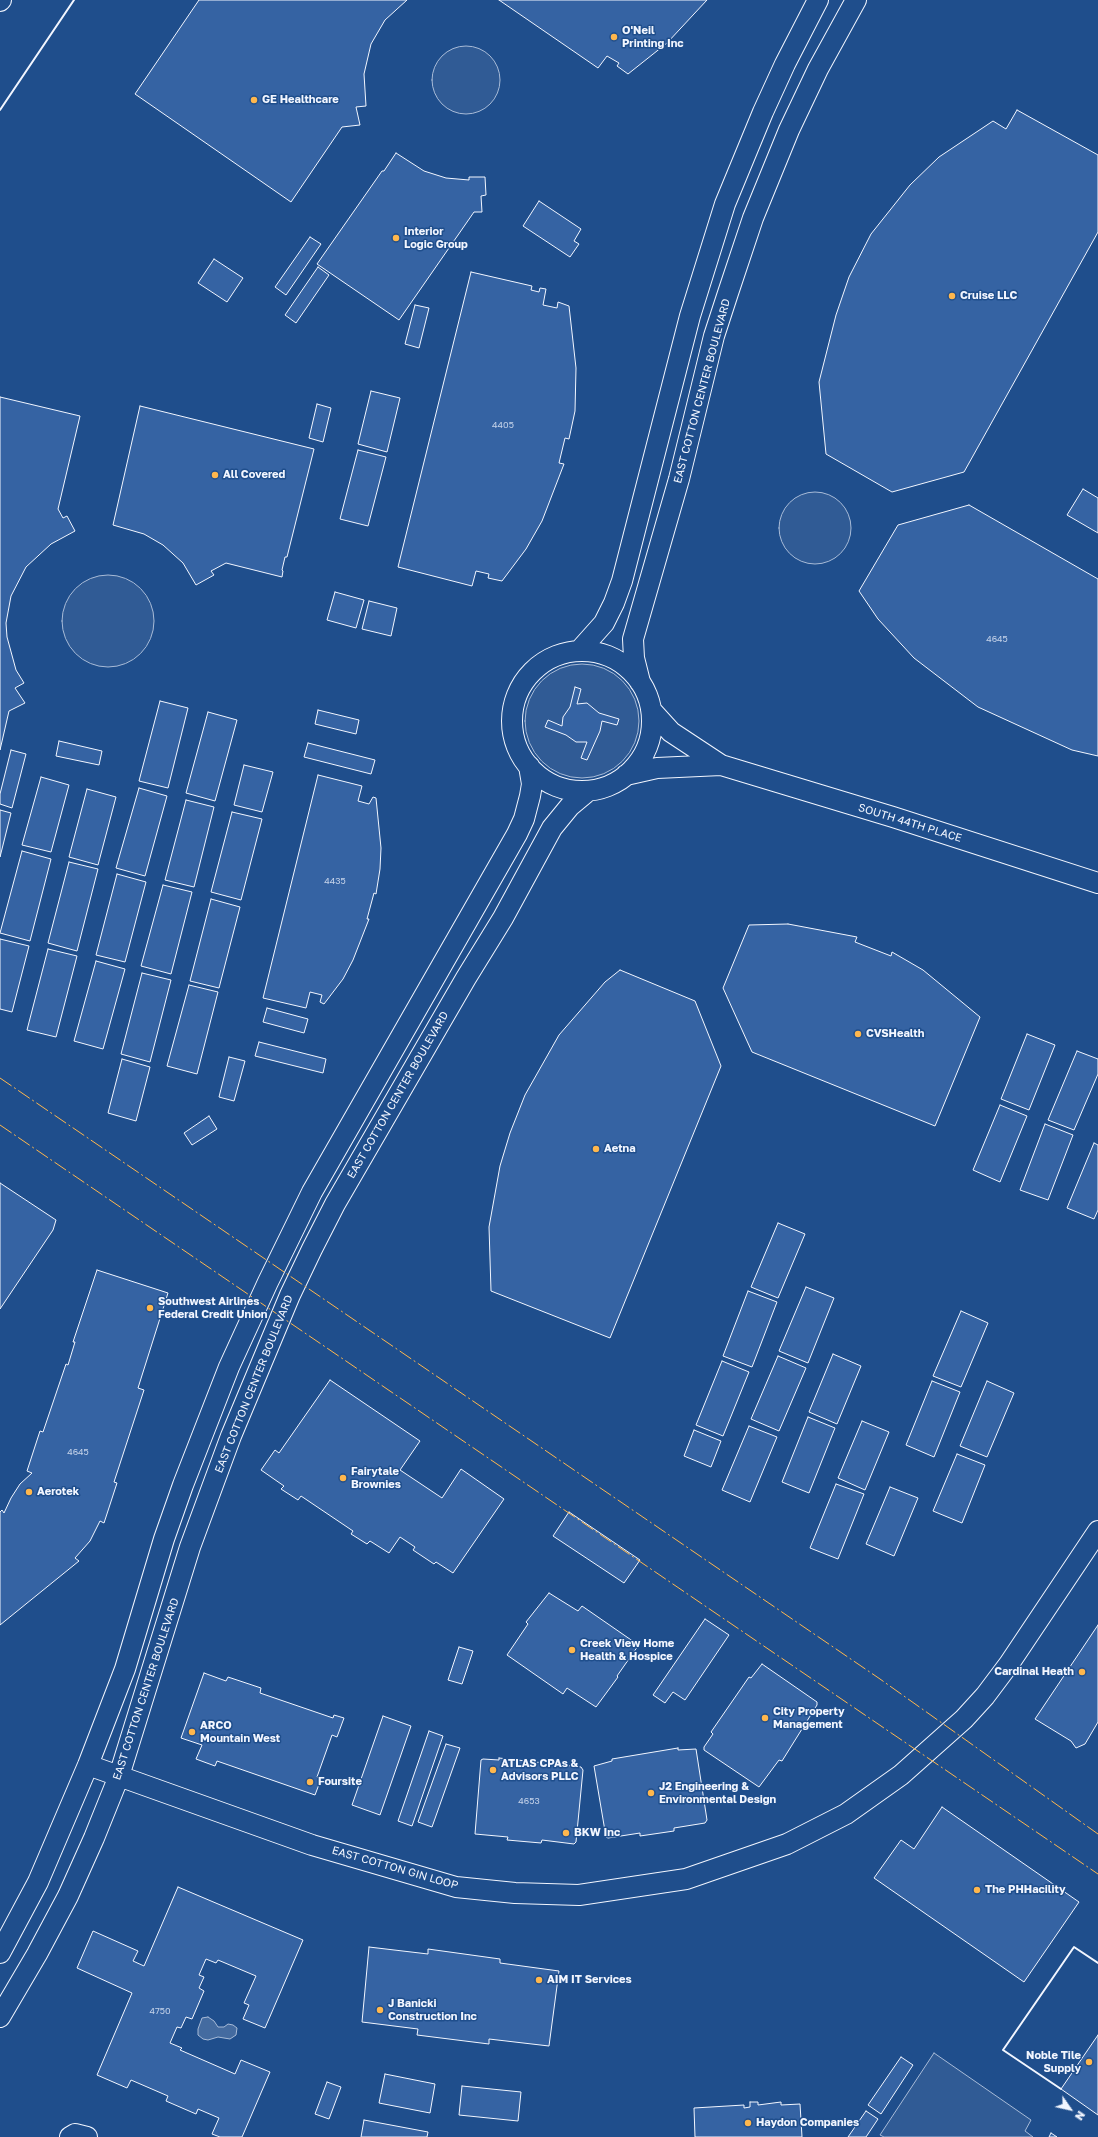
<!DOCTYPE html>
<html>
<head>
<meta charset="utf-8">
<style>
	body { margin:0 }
	#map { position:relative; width:1098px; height:2137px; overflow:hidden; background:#1f4e8c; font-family:"Golos Text",sans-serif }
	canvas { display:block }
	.north { position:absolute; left:1050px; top:2089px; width:40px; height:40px; -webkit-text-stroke:3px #1f4e8c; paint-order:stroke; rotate:124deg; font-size:11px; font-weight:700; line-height:16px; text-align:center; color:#f2f6ff }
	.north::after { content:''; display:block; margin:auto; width:14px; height:18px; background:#f2f6ff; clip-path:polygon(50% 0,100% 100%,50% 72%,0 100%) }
</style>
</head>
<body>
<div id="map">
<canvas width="1098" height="2137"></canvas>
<div class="north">N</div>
</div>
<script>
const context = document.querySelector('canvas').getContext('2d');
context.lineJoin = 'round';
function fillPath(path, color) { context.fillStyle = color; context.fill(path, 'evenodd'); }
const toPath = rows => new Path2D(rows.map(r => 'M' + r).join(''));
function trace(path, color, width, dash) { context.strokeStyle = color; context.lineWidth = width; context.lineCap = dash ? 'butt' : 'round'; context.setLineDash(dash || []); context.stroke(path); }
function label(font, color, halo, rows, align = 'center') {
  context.font = font + ' "Golos Text",sans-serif'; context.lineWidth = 3; context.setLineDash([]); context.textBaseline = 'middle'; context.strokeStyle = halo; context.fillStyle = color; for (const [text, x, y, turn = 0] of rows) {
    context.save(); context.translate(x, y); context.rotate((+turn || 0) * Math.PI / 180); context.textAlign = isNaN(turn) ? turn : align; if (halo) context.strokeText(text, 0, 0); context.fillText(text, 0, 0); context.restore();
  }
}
const built = toPath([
	'432 80a34 34 0 1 1 68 0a34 34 0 1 1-68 0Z',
	'779 528a36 36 0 1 1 72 0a36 36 0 1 1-72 0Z',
	'62 621a46 46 0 1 1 92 0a46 46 0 1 1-92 0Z',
	'525 721a57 57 0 1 1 114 0a57 57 0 1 1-114 0Z',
	[934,2053,1031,2120,1025,2131,1033,2137,884,2137,880,2135,934,2053]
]);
fillPath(built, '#305b95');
trace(built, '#a8bbd7', 1);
const water = toPath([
	[208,2017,214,2021,218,2027,224,2027,228,2024,233,2025,237,2028,236,2035,230,2039,218,2037,208,2040,203,2039,198,2035,198,2029,202,2018,208,2017]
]);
fillPath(water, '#446ba0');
trace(water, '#a8bbd7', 1);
const building = toPath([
	[199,0,407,0,385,20,371,44,364,74,366,106,356,107,360,125,342,127,291,202,135,94,199,0],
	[499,0,707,0,667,43,628,74,617,66,619,63,607,56,598,68,499,0],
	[1017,110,1098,155,1098,232,964,472,892,492,826,454,819,382,836,315,849,277,871,234,910,185,939,157,993,121,1006,129,1017,110],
	[396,153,424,171,446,178,469,180,469,177,485,177,486,195,481,196,482,212,474,212,399,320,317,264,382,171,384,171,396,153],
	[539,201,581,229,574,241,579,244,570,257,523,226,539,201],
	[310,237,321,244,286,295,275,287,310,237],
	[214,259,243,278,227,302,198,283,214,259],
	[318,267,329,275,296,323,285,315,318,267],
	[471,272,532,286,531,290,539,292,540,288,546,289,543,305,557,308,558,302,569,306,576,368,575,411,569,439,565,438,559,463,564,464,542,521,526,549,502,581,488,578,489,574,476,571,472,586,398,567,471,272],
	[415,305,429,308,419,348,405,344,415,305],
	[371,391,400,398,387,452,358,444,371,391],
	[0,397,80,416,58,509,63,518,67,516,75,531,51,544,26,567,11,596,6,623,7,637,16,670,24,683,15,688,25,703,9,711,0,750,0,397],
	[317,404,331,408,323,442,309,438,317,404],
	[140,406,314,449,287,557,285,557,282,570,283,571,282,577,226,563,211,571,214,575,196,585,183,563,163,545,144,534,113,525,140,406],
	[358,450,386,457,368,526,340,519,358,450],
	[1083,489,1098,498,1098,533,1067,515,1083,489],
	[969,505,1098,579,1098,756,1072,750,978,707,914,658,878,619,859,591,898,525,969,505],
	[335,592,364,600,356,628,327,620,335,592],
	[369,601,397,608,391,636,362,629,369,601],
	[575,687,581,689,577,704,587,703,599,713,619,719,617,725,602,721,600,731,587,760,581,758,587,742,576,742,566,735,545,727,548,720,562,726,563,717,570,707,575,687],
	[160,701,188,708,168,788,139,781,160,701],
	[318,710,359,720,356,734,315,724,318,710],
	[208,712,237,720,215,801,186,793,208,712],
	[59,741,102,751,99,765,56,756,59,741],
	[308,743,375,760,371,774,304,757,308,743],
	[11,750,26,754,12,808,0,804,0,794,11,750],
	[244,765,273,772,262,812,234,805,244,765],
	[318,775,362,786,358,801,369,804,373,797,376,798,381,848,380,869,376,894,374,893,367,919,369,919,353,960,343,979,324,1004,320,1002,322,995,310,992,306,1008,263,998,318,775],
	[41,777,69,785,51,852,22,845,41,777],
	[139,788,167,796,145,876,116,868,139,788],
	[87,789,116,797,98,865,69,857,87,789],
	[186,800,214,807,194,887,165,880,186,800],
	[0,810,11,813,0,857,0,810],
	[232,812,262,819,241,900,211,892,232,812],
	[22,851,51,859,30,941,0,933,22,851],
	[69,862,98,869,77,951,48,943,69,862],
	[117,874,146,882,125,962,96,955,117,874],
	[163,885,192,892,171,974,141,966,163,885],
	[211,899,240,907,219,988,190,981,211,899],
	[788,924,857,937,855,942,891,956,892,952,923,970,980,1017,935,1126,752,1052,723,988,749,925,788,924],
	[0,939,29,946,12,1012,0,1009,0,939],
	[48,949,77,956,56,1037,27,1030,48,949],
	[96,961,125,969,103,1049,74,1041,96,961],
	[620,970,695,1001,721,1066,610,1338,491,1291,489,1227,500,1166,510,1133,525,1095,559,1035,605,982,620,970],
	[142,973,171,980,150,1062,121,1054,142,973],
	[189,985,218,992,197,1074,167,1066,189,985],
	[267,1008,308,1019,304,1033,263,1022,267,1008],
	[1027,1034,1055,1045,1029,1110,1001,1099,1027,1034],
	[259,1042,326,1059,323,1073,255,1056,259,1042],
	[1077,1051,1098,1059,1098,1074,1074,1130,1048,1120,1077,1051],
	[229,1057,245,1061,234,1101,219,1097,229,1057],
	[122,1059,150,1067,136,1121,108,1113,122,1059],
	[1000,1105,1027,1116,1000,1182,973,1170,1000,1105],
	[209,1116,217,1129,192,1145,184,1133,209,1116],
	[1045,1124,1073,1135,1048,1200,1020,1190,1045,1124],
	[1094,1143,1098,1145,1098,1210,1094,1219,1067,1208,1094,1143],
	[0,1183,56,1220,53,1230,0,1309,0,1183],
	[778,1223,805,1234,778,1298,751,1287,778,1223],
	[97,1270,168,1293,138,1388,144,1390,114,1482,117,1483,104,1523,100,1521,90,1541,75,1558,79,1561,0,1625,0,1512,2,1510,4,1513,11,1498,20,1484,32,1473,27,1471,40,1431,43,1432,66,1364,68,1365,75,1342,73,1342,97,1270],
	[806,1287,834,1298,808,1363,779,1351,806,1287],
	[748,1291,777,1302,752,1367,723,1356,748,1291],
	[961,1311,988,1323,961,1387,933,1376,961,1311],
	[833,1354,861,1366,837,1424,809,1412,833,1354],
	[778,1356,806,1368,779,1431,751,1419,778,1356],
	[722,1361,749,1372,723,1436,696,1425,722,1361],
	[330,1380,420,1441,400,1470,442,1498,461,1469,504,1499,453,1573,436,1562,434,1564,413,1550,415,1547,400,1537,389,1553,370,1541,367,1544,351,1534,353,1531,301,1496,298,1500,281,1489,284,1486,261,1470,275,1450,279,1453,330,1380],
	[932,1381,960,1392,934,1457,906,1445,932,1381],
	[987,1381,1014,1393,987,1457,960,1446,987,1381],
	[808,1417,835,1428,809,1493,782,1482,808,1417],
	[862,1421,889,1432,865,1490,838,1478,862,1421],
	[749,1426,777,1437,750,1502,722,1490,749,1426],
	[694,1430,721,1441,711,1467,684,1456,694,1430],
	[957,1454,985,1465,962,1523,933,1511,957,1454],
	[836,1484,864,1494,838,1559,810,1548,836,1484],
	[890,1487,918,1498,894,1556,866,1544,890,1487],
	[569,1512,640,1560,624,1583,553,1536,569,1512],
	[549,1593,578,1611,582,1606,637,1644,638,1646,617,1676,618,1677,596,1707,567,1688,563,1694,507,1655,528,1624,526,1622,549,1593],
	[705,1619,729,1635,685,1700,673,1692,665,1703,653,1695,705,1619],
	[1098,1625,1098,1722,1085,1744,1076,1748,1071,1741,1035,1719,1098,1625],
	[459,1647,473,1651,462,1684,448,1680,459,1647],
	[762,1664,817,1702,817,1705,782,1761,779,1760,759,1787,704,1750,704,1747,713,1734,711,1732,749,1677,751,1678,762,1664],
	[204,1673,226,1681,228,1677,261,1688,260,1693,333,1718,334,1715,344,1718,337,1737,332,1735,317,1777,321,1779,315,1795,217,1761,215,1766,196,1759,202,1745,181,1738,204,1673],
	[383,1716,411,1726,380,1815,352,1805,383,1716],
	[429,1731,443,1736,412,1826,398,1821,429,1731],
	[446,1744,460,1748,432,1827,418,1822,446,1744],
	[678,1748,678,1750,696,1749,707,1820,705,1823,674,1828,674,1831,640,1836,640,1833,608,1838,606,1837,594,1766,612,1761,612,1759,678,1748],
	[499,1758,581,1767,583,1770,576,1842,574,1844,542,1840,541,1843,507,1840,508,1837,475,1834,481,1760,483,1759,499,1760,499,1758],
	[942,1807,1079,1902,1024,1982,874,1878,901,1840,914,1849,942,1807],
	[178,1887,303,1940,265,2028,243,2019,249,2005,244,2003,256,1976,218,1960,216,1963,206,1959,199,1975,204,1977,199,1988,204,1991,192,2019,186,2017,181,2028,177,2027,170,2043,182,2048,180,2050,235,2074,241,2060,270,2072,242,2137,220,2137,212,2134,219,2118,198,2109,196,2114,166,2101,168,2096,131,2080,127,2088,97,2075,132,1993,77,1968,93,1931,138,1951,133,1961,144,1966,178,1887],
	[369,1947,428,1954,428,1949,500,1959,500,1963,559,1971,549,2046,489,2039,489,2044,417,2035,418,2029,362,2022,369,1947],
	[1098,2035,1098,2115,1061,2089,1098,2035],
	[901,2057,913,2065,881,2114,868,2105,901,2057],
	[385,2074,435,2084,430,2113,379,2103,385,2074],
	[327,2082,341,2087,329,2119,315,2114,327,2082],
	[462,2086,521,2092,518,2121,459,2115,462,2086],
	[750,2102,758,2102,758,2105,781,2102,781,2105,800,2104,802,2137,695,2137,694,2108,744,2105,744,2108,750,2107,750,2102],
	[866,2111,878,2119,866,2137,848,2137,866,2111],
	[364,2120,428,2132,427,2137,361,2137,364,2120],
	[1051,2133,1057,2137,1049,2137,1051,2133]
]);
fillPath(building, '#3563a3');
trace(building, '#f2f6ff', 1);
const minor = toPath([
	[0,1,1,0],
	[579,651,604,623,614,603,622,581,690,316,725,204,763,112,785,64,818,0],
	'512 721a70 70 0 1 1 140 0a70 70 0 1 1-140 0Z',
	[640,682,634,658,633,639,679,479,714,336,728,293,753,218,789,130,818,69,856,0],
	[651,710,671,732,721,765,893,817,1098,883],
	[626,775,657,768,721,765],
	[88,1765,312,1845,456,1887,515,1893,579,1895,686,1879,787,1844,846,1814,901,1775,964,1719,985,1696,1009,1664,1098,1531],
	[0,1953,38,1882,88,1765,125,1669,164,1539,183,1485,229,1367,268,1282,312,1192,517,834,524,819,530,796,532,784,529,766],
	[0,2017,37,1954,68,1896,94,1838,119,1776,190,1547,231,1436,290,1295,312,1249,335,1204,466,978,503,918,552,828,570,806,588,791],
	[70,2137,75,2134,87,2137]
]);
trace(minor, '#f2f6ff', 22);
trace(minor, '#1f4e8c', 20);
trace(toPath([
	[0,110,74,0],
	[1061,2089,1003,2050,1074,1947,1098,1963]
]), '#f2f6ff', 2);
trace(toPath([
	[0,1078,880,1679,1098,1834],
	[0,1125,1098,1874]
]), '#ffb74d', 1, [14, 3, 2, 3]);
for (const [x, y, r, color] of [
	[614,37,4,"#ffb74d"],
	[254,100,4,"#ffb74d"],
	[396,238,4,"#ffb74d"],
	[952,296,4,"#ffb74d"],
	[215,475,4,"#ffb74d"],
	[858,1034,4,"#ffb74d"],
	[596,1149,4,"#ffb74d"],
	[150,1308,4,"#ffb74d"],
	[343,1478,4,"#ffb74d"],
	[29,1492,4,"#ffb74d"],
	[572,1650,4,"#ffb74d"],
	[1082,1672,4,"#ffb74d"],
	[765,1718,4,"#ffb74d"],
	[192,1732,4,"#ffb74d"],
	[493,1770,4,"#ffb74d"],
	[310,1782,4,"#ffb74d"],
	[651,1793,4,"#ffb74d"],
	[566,1833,4,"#ffb74d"],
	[977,1890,4,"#ffb74d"],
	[539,1980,4,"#ffb74d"],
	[380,2010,4,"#ffb74d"],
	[1089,2062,4,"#ffb74d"],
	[748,2123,4,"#ffb74d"]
]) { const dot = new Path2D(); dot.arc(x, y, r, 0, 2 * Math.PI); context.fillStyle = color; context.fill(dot); trace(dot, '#1f4e8c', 1.5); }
label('9px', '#c3d1e8', null, [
	["4405",503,425],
	["4645",997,639],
	["4435",335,881],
	["4645",78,1452],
	["4653",529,1801],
	["4750",160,2011]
]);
label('bold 11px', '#f2f6ff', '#1f4e8c', [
	["O'Neil",622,31],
	["Printing Inc",622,44],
	["GE Healthcare",262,100],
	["Interior",404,232],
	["Logic Group",404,245],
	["Cruise LLC",960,296],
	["All Covered",223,475],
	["CVSHealth",866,1034],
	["Aetna",604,1149],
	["Southwest Airlines",158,1302],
	["Federal Credit Union",158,1315],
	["Fairytale",351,1472],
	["Brownies",351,1485],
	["Aerotek",37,1492],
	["Creek View Home",580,1644],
	["Health & Hospice",580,1657],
	["Cardinal Heath",1074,1672,"right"],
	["City Property",773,1712],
	["Management",773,1725],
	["ARCO",200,1726],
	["Mountain West",200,1739],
	["ATLAS CPAs &",501,1764],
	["Advisors PLLC",501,1777],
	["Foursite",318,1782],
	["J2 Engineering &",659,1787],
	["Environmental Design",659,1800],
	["BKW Inc",574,1833],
	["The PHHacility",985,1890],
	["AIM IT Services",547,1980],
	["J Banicki",388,2004],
	["Construction Inc",388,2017],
	["Noble Tile",1081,2056,"right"],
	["Supply",1081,2069,"right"],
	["Haydon Companies",756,2123]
], 'left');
label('11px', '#f2f6ff', '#1f4e8c', [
	["EAST COTTON CENTER BOULEVARD",702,391,-75],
	["SOUTH 44TH PLACE",910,823,17],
	["EAST COTTON CENTER BOULEVARD",398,1095,-60],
	["EAST COTTON CENTER BOULEVARD",254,1384,-68],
	["EAST COTTON CENTER BOULEVARD",146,1689,-72],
	["EAST COTTON GIN LOOP",395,1868,16]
]);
</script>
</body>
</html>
